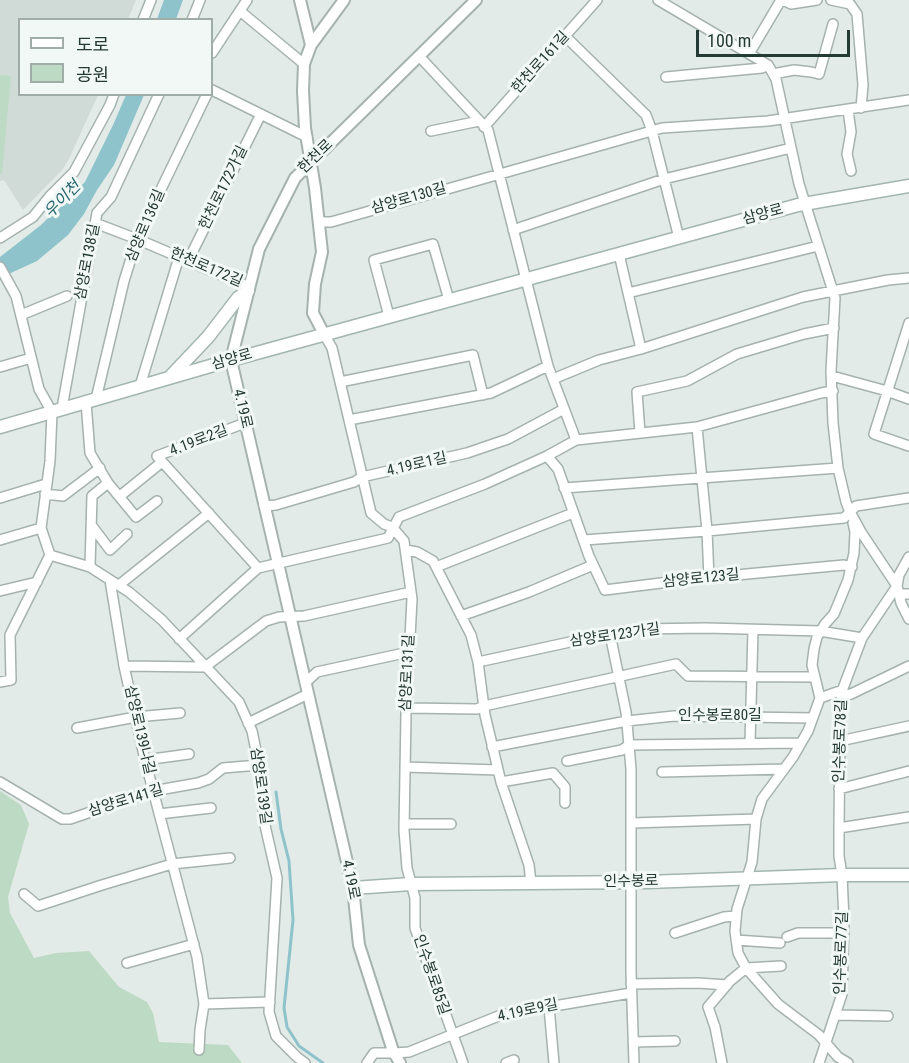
<!DOCTYPE html>
<html>
<head>
<meta charset="utf-8">
<style>
	body { margin:0 }
	#map { position:relative; width:909px; height:1063px; overflow:hidden; background:#e2ebe7; font-family:"Roboto Condensed","Noto Sans KR",sans-serif }
	canvas { display:block }
	.legend { position:absolute; left:18px; top:18px; width:195px; height:78px; box-sizing:border-box; background:#f2f8f5; border:2px solid #a0aca8; margin:0; padding:8px 10px; list-style:none; font-size:18px; color:#243a34 }
	.legend li { display:flex; align-items:center; gap:12px; height:30px }
	.legend b { width:30px; border:2px solid #a0aca8 }
	.scale { position:absolute; left:696px; top:30px; width:154px; height:27px; box-sizing:border-box; border:3px solid #243a34; border-top:0; padding-left:8px; font-size:18px; line-height:21px; white-space:nowrap; color:#243a34; -webkit-text-stroke:4px #f2f8f5; paint-order:stroke }
</style>
</head>
<body>
<div id="map">
<canvas width="909" height="1063"></canvas>
<ul class="legend">
<li><b style="height:8px;background:#fff"></b>도로</li>
<li><b style="height:16px;background:#bddac4"></b>공원</li>
</ul>
<div class="scale">100 m</div>
</div>
<script>
const context = document.querySelector('canvas').getContext('2d');
context.lineJoin = 'round';
function fillPath(path, color) { context.fillStyle = color; context.fill(path, 'evenodd'); }
const toPath = rows => new Path2D(rows.map(r => 'M' + r).join(''));
function trace(path, color, width, dash) { context.strokeStyle = color; context.lineWidth = width; context.lineCap = dash ? 'butt' : 'round'; context.setLineDash(dash || []); context.stroke(path); }
function label(font, color, halo, rows, align = 'center') {
  context.font = font + ' "Roboto Condensed","Noto Sans KR",sans-serif'; context.lineWidth = 6; context.setLineDash([]); context.textBaseline = 'middle'; context.strokeStyle = halo; context.fillStyle = color; for (const [text, x, y, turn = 0] of rows) {
    context.save(); context.translate(x, y); context.rotate((+turn || 0) * Math.PI / 180); context.textAlign = isNaN(turn) ? turn : align; if (halo) context.strokeText(text, 0, 0); context.fillText(text, 0, 0); context.restore();
  }
}
fillPath(toPath([
	[0,0,136,0,128,19,20,20,20,94,98,95,69,159,62,170,23,210,4,180,0,181]
]), '#d0dad6');
fillPath(toPath([
	[0,75,11,76,2,174,0,174],
	[0,791,21,805,29,824,8,897,10,913,34,958,56,953,89,951,119,987,147,1002,153,1013,159,1042,228,1045,242,1063,0,1063]
]), '#bddac4');
fillPath(toPath([
	[164,0,183,0,176,19,157,19],
	[126,95,144,95,114,165,97,190,84,214,68,235,37,261,0,278,0,257,41,225,85,182,113,125]
]), '#8fc3cb');
trace(toPath([
	[276,792,281,829,289,861,293,920,284,1008,287,1027,299,1046,323,1063]
]), '#8fc3cb', 3);
const minor = toPath([
	[658,0,768,65,776,79,799,184,835,298,831,371,833,423,838,468,846,502,850,512,861,532,897,586],
	[783,0,791,4,817,0],
	[831,0,850,4,857,14,863,85,861,108],
	[240,11,304,64],
	[143,20,151,0],
	[192,20,200,0],
	[565,36,646,115,652,131,679,238],
	[212,53,247,0],
	[749,54,781,0],
	[419,56,488,130,548,366,576,440],
	[773,74,794,70,811,72,819,74,833,24],
	[666,77,762,68,768,65],
	[212,90,307,137],
	[848,110,851,132,847,154,851,171],
	[484,127,597,0],
	[431,131,479,121],
	[319,222,331,222,662,128,768,121,909,100],
	[95,223,137,239,249,287],
	[513,230,664,179,791,148],
	[0,238,33,217,50,196,74,172,110,105,114,94],
	[619,254,641,349],
	[188,261,261,114],
	[0,267,16,296,39,389,52,412,50,461,41,528,50,555,90,567,129,592,162,620,239,702,252,731,259,765,264,821,277,878,269,1012,276,1036,297,1057,305,1063],
	[628,293,818,246],
	[21,315,67,296],
	[389,316,374,260,433,244,449,300],
	[909,323,874,434,909,446],
	[324,334,332,348,371,513,384,524,392,527,404,541,412,599,406,714,404,830,407,868,415,898,415,928,463,1063],
	[0,367,31,358],
	[832,376,887,391,909,399],
	[553,379,599,360,641,349,803,297,888,280,909,278],
	[340,382,473,355,483,395],
	[140,386,179,257],
	[96,399,124,281,137,239,207,94],
	[86,402,90,453,108,483,136,517,157,501],
	[62,408,97,213,111,197,159,94],
	[349,420,491,393,548,366],
	[245,423,157,456,258,568,388,538,399,517,485,484,547,456,576,440,697,427,821,393,833,391],
	[697,427,707,531,709,578],
	[640,433,637,392,687,381,737,354,804,334,834,328],
	[547,456,558,469,589,556,605,590,661,583,747,574,844,565,852,567],
	[564,488,838,468],
	[45,494,63,496,100,468],
	[120,496,162,462],
	[0,498,46,484],
	[264,506,276,505,354,482,362,477,375,474,467,453,508,439,564,409],
	[92,526,110,550,127,534],
	[0,540,41,528],
	[584,540,707,531,844,518,856,506,909,498],
	[406,550,417,552,433,561,471,635,478,662,485,715,496,761,501,782,529,865,531,883],
	[909,557,899,575,897,586,899,594,909,594],
	[90,567,92,496,108,483],
	[436,567,573,513],
	[110,580,124,666,145,760,197,957,204,1004,200,1030,199,1050],
	[119,585,209,513],
	[0,591,37,582],
	[899,594,901,603,909,619],
	[461,616,529,592,593,565],
	[610,634,626,712,631,769,631,972,634,1063],
	[179,639,258,568],
	[478,662,570,642,641,629,706,628,820,631,862,638],
	[124,666,205,667,266,621,279,617,304,616,411,592],
	[0,682,11,680,10,635,50,555],
	[305,683,317,672,409,652],
	[820,698,808,731,793,757,762,799,756,819,752,862,737,909,735,931,738,953,746,968,778,1004,819,1035,838,1057,848,1063],
	[820,698,812,665,814,649,817,637,825,624,834,614,848,580,854,553,855,532,853,523],
	[820,698,837,692,842,691,846,695,851,694,909,666],
	[406,708,477,709,484,706,676,664,688,676,815,677],
	[248,723,308,694],
	[77,728,136,717,180,713],
	[840,741,909,726],
	[750,743,753,630],
	[492,747,627,721,674,716,812,718],
	[145,760,189,754],
	[567,761,622,750,629,745,801,743],
	[405,767,498,770],
	[662,772,783,769],
	[0,782,62,819,70,819,153,791,198,783,209,779,223,768,259,765],
	[501,782,553,773,565,787,565,803],
	[839,789,909,771],
	[159,814,211,808],
	[632,823,756,819],
	[404,824,451,824],
	[839,828,909,817],
	[24,894,38,906,102,885,172,864,230,858],
	[675,933,724,917,736,916],
	[787,937,798,933,844,933],
	[736,940,780,943],
	[127,963,194,944],
	[631,984,698,983,727,985],
	[204,1004,270,1002],
	[549,1007,554,1063],
	[836,1015,888,1016],
	[633,1042,675,1041],
	[367,1063,374,1053,395,1053,409,1052,501,1015,631,993],
	[506,1063,514,1060],
	[722,1063,715,1027,708,1007,730,981,746,968,781,966],
	[819,1063,842,994,844,921,842,875,839,856,839,828,840,732,842,691,862,638,897,586]
]);
const tertiary = toPath([
	[300,0,311,45,304,64,303,91,305,128,315,188,322,252,315,284,313,313,324,334],
	[311,45,344,0],
	[400,1063,393,1051,359,945,353,888,231,360,259,249,295,178,476,0]
]);
const secondary = toPath([
	[171,376,208,337,238,298,248,291],
	[0,427,231,360,798,205,909,186],
	[353,888,411,884,647,882,842,875,909,875]
]);
trace(minor, '#a5b2ae', 12);
trace(tertiary, '#a5b2ae', 14);
trace(secondary, '#a2b5ae', 15);
trace(minor, '#fff', 9);
trace(tertiary, '#fff', 10);
trace(secondary, '#fff', 12);
label('15px', '#243a34', '#f2f8f5', [
	["한천로161길",541,63,-48],
	["한천로",316,157,-44],
	["한천로172가길",224,188,-64],
	["삼양로130길",409,199,-16],
	["삼양로",763,215,-15],
	["삼양로136길",146,226,-67],
	["삼양로138길",88,262,-79],
	["한천로172길",206,268,23],
	["삼양로",232,360,-16],
	["4.19로",242,409,77],
	["4.19로2길",199,441,-21],
	["4.19로1길",417,465,-13],
	["삼양로123길",701,579,-6],
	["삼양로123가길",615,636,-8],
	["삼양로131길",408,673,-87],
	["인수봉로80길",720,716],
	["삼양로139나길",139,730,77],
	["인수봉로78길",841,741,-88],
	["삼양로139길",260,786,82],
	["삼양로141길",126,801,-17],
	["4.19로",350,880,79],
	["인수봉로",631,882,-1],
	["인수봉로77길",842,953,-88],
	["인수봉로85길",431,975,71],
	["4.19로9길",528,1011,-12]
]);
label('italic 16px', '#246570', '#f2f8f5', [
	["우이천",63,200,-46]
]);
</script>
</body>
</html>
